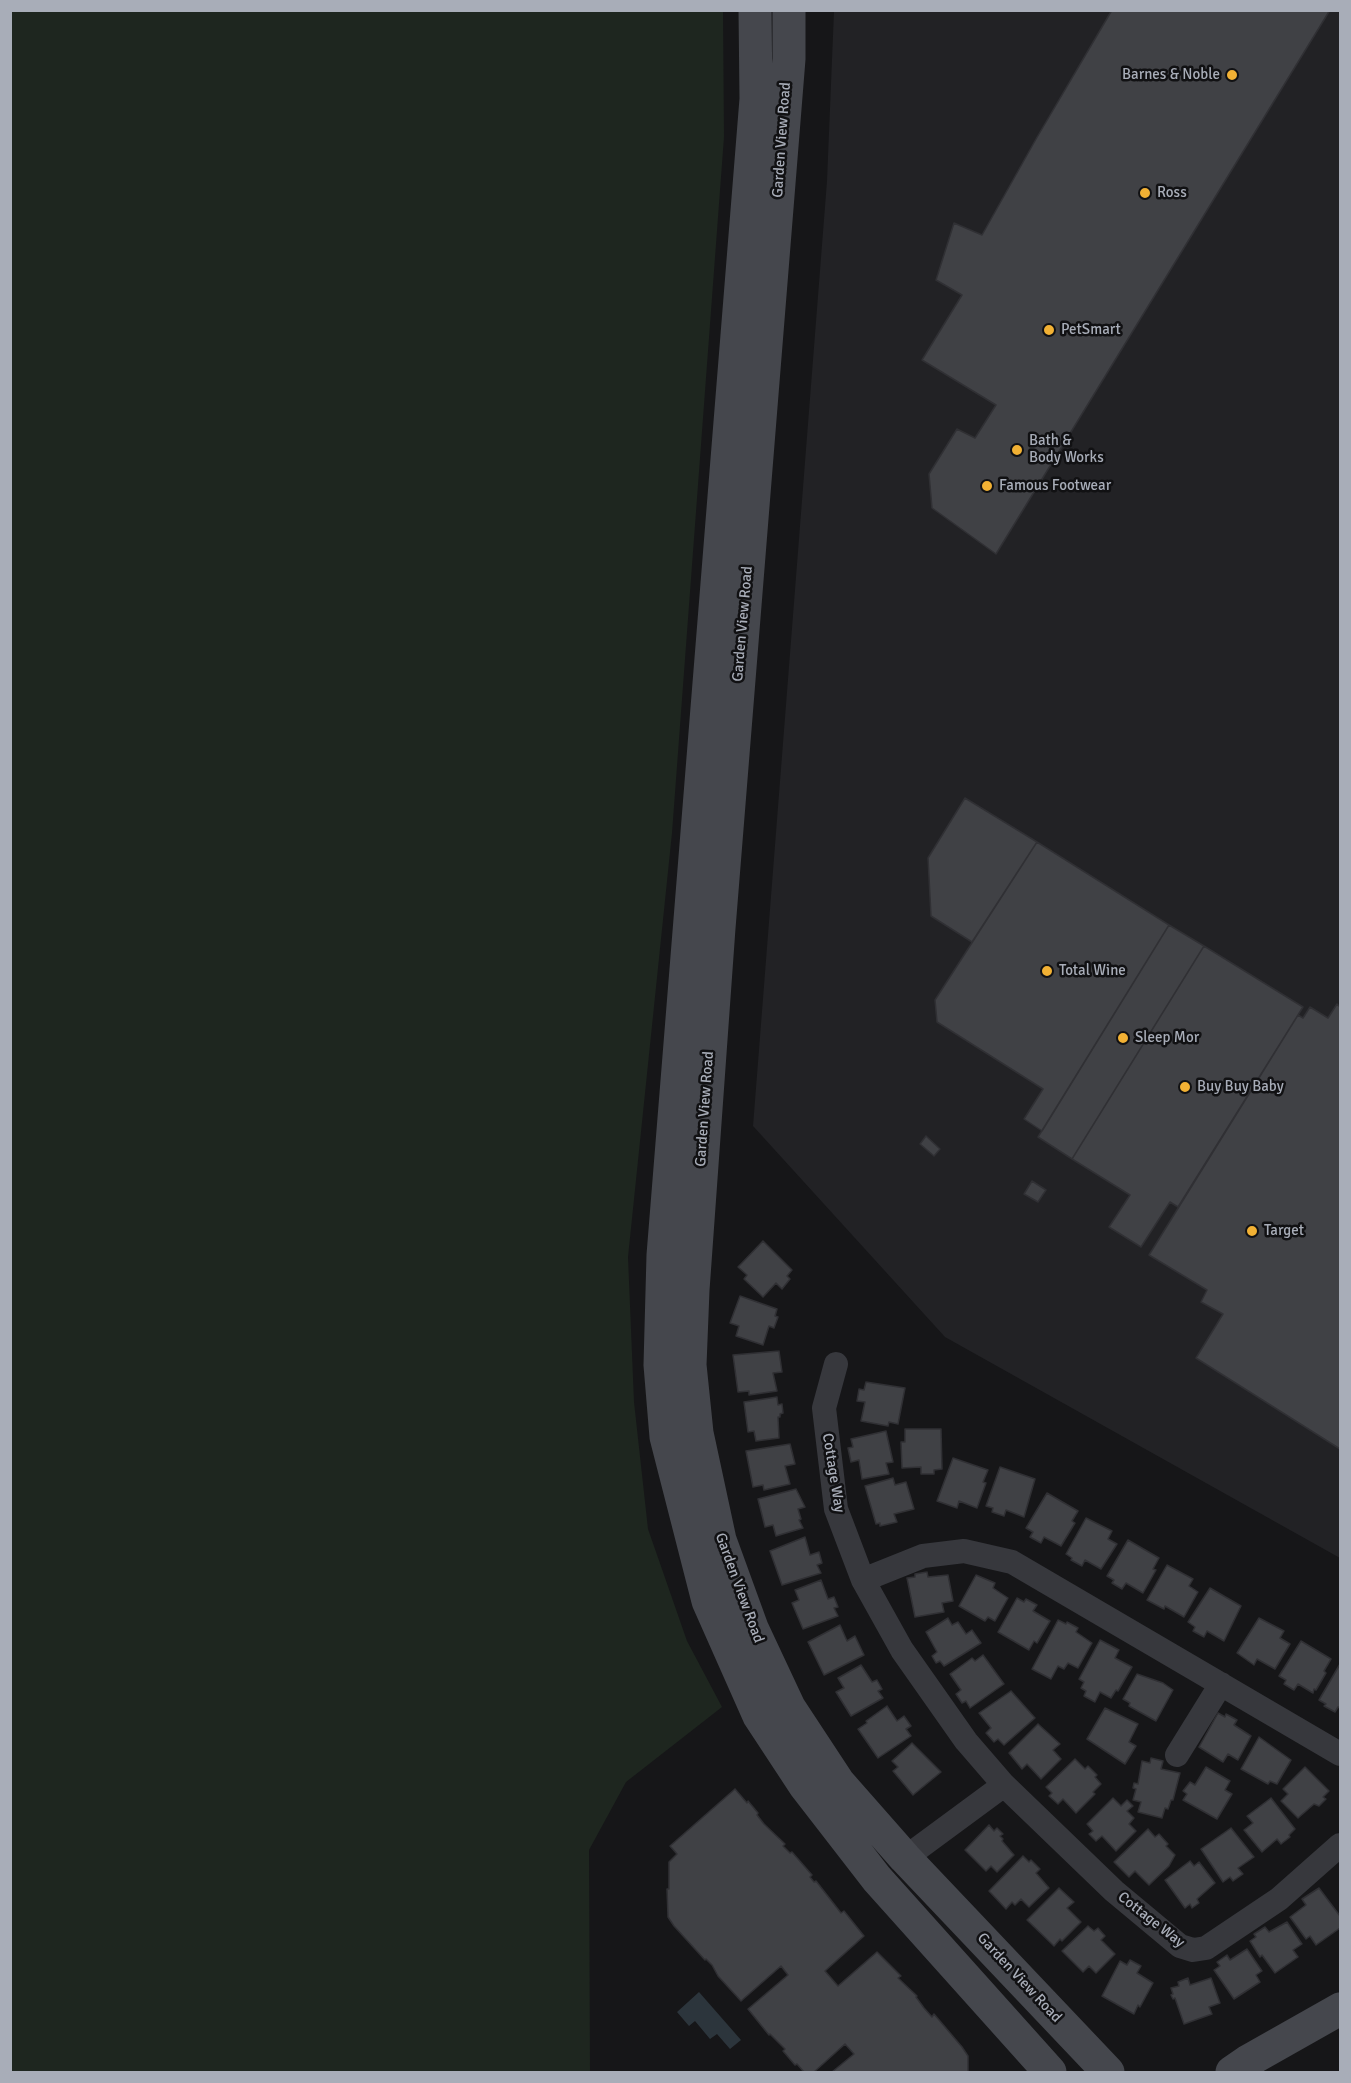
<!DOCTYPE html>
<html>
<head>
<meta charset="utf-8">
<style>
	body { margin:0 }
	#map { position:relative; width:1351px; height:2083px; overflow:hidden; background:#161618; font-family:Signika,sans-serif }
	canvas { display:block }
	.frame { position:absolute; inset:0; border:12px solid #a8adb8; pointer-events:none }
</style>
</head>
<body>
<div id="map">
<canvas width="1351" height="2083"></canvas>
<div class="frame"></div>
</div>
<script>
const context = document.querySelector('canvas').getContext('2d');
context.lineJoin = 'round';
function fillPath(path, color) { context.fillStyle = color; context.fill(path, 'evenodd'); }
const toPath = rows => new Path2D(rows.map(r => 'M' + r).join(''));
function trace(path, color, width, dash) { context.strokeStyle = color; context.lineWidth = width; context.lineCap = dash ? 'butt' : 'round'; context.setLineDash(dash || []); context.stroke(path); }
function label(font, color, halo, rows, align = 'center') {
  context.font = font + ' Signika,sans-serif'; context.lineWidth = 5; context.setLineDash([]); context.textBaseline = 'middle'; context.strokeStyle = halo; context.fillStyle = color; for (const [text, x, y, turn = 0] of rows) {
    context.save(); context.translate(x, y); context.rotate((+turn || 0) * Math.PI / 180); context.textAlign = isNaN(turn) ? turn : align; if (halo) context.strokeText(text, 0, 0); context.fillText(text, 0, 0); context.restore();
  }
}
fillPath(toPath([
	[834,11,1340,11,1340,1558,945,1337,753,1126,827,181]
]), '#222225');
fillPath(toPath([
	[11,10,723,11,724,137,672,833,628,1257,634,1402,648,1529,687,1641,722,1707,626,1782,589,1850,590,2072,11,2072]
]), '#1e261f');
fillPath(toPath([
	[699,1992,741,2040,730,2049,717,2034,710,2039,695,2021,689,2026,677,2012]
]), '#2c353c');
const building = toPath([
	[1112,10,1330,10,996,554,932,508,929,474,957,429,975,438,996,405,922,360,962,295,936,280,954,223,982,235,1036,139,1112,10],
	[965,798,1037,842,972,942,931,916,928,858,965,798],
	[1037,842,1169,925,1042,1131,1024,1119,1043,1089,937,1022,935,1000,1037,842],
	[1169,925,1204,946,1072,1159,1038,1137,1169,925],
	[1204,946,1303,1007,1178,1207,1170,1202,1141,1247,1109,1227,1130,1195,1072,1159,1204,946],
	[1337,1004,1340,1007,1340,1449,1196,1358,1223,1314,1201,1302,1207,1290,1149,1255,1298,1015,1303,1018,1310,1007,1328,1018,1337,1004],
	[926,1136,940,1149,934,1156,920,1144,926,1136],
	[1032,1181,1046,1190,1038,1202,1024,1194,1032,1181],
	[763,1241,792,1270,787,1276,790,1279,782,1289,776,1283,763,1297,744,1279,747,1275,738,1267,763,1241],
	[740,1296,777,1309,775,1316,778,1317,774,1328,769,1326,763,1345,736,1336,739,1326,730,1323,740,1296],
	[779,1351,782,1372,773,1373,777,1391,749,1395,749,1391,738,1392,733,1355,779,1351],
	[866,1382,905,1388,898,1424,889,1422,888,1426,861,1421,865,1402,857,1401,859,1389,864,1390,866,1382],
	[777,1397,778,1405,782,1404,783,1413,780,1414,780,1417,778,1417,779,1438,756,1441,754,1431,748,1432,744,1402,777,1397],
	[905,1429,941,1429,942,1469,934,1470,934,1474,921,1474,921,1467,902,1468,901,1442,905,1442,905,1429],
	[886,1431,893,1462,886,1463,889,1474,862,1479,859,1460,851,1462,848,1448,853,1447,851,1439,886,1431],
	[790,1444,795,1464,785,1466,790,1484,764,1490,763,1485,753,1487,746,1451,790,1444],
	[953,1458,988,1470,983,1482,986,1483,977,1508,959,1501,957,1508,937,1501,953,1458],
	[1000,1467,1035,1479,1024,1517,1006,1510,1004,1516,992,1512,993,1508,986,1506,1000,1467],
	[893,1478,895,1485,906,1482,914,1509,894,1514,897,1522,880,1526,880,1523,876,1524,865,1486,893,1478],
	[796,1489,805,1507,798,1509,801,1519,799,1520,803,1528,776,1536,773,1525,765,1527,758,1499,796,1489],
	[1047,1493,1078,1511,1072,1521,1075,1523,1061,1546,1044,1537,1041,1543,1030,1537,1033,1532,1026,1528,1047,1493],
	[1086,1518,1112,1531,1108,1539,1117,1544,1101,1569,1085,1560,1082,1566,1071,1560,1072,1558,1066,1554,1086,1518],
	[805,1537,810,1555,819,1552,822,1563,817,1565,821,1573,782,1585,770,1551,805,1537],
	[1128,1540,1159,1558,1153,1569,1156,1570,1143,1593,1126,1583,1122,1589,1112,1583,1114,1580,1107,1576,1128,1540],
	[1167,1565,1193,1579,1189,1586,1198,1592,1184,1617,1165,1606,1164,1609,1147,1600,1167,1565],
	[927,1572,928,1577,948,1575,953,1601,942,1603,944,1612,915,1617,907,1578,915,1577,915,1574,927,1572],
	[976,1575,995,1583,993,1588,1008,1598,995,1621,988,1617,985,1621,959,1606,976,1575],
	[821,1580,828,1599,834,1597,838,1607,834,1608,838,1616,803,1629,792,1603,799,1600,795,1590,821,1580],
	[1210,1588,1241,1606,1224,1641,1207,1631,1204,1637,1193,1631,1195,1627,1188,1622,1210,1588],
	[1017,1598,1024,1602,1026,1599,1037,1605,1033,1611,1050,1621,1037,1643,1034,1641,1029,1650,998,1632,1017,1598],
	[948,1618,952,1625,958,1622,966,1634,972,1630,981,1643,944,1666,940,1661,936,1663,932,1656,937,1652,926,1632,948,1618],
	[1259,1618,1284,1631,1280,1638,1290,1644,1275,1669,1257,1659,1254,1665,1237,1653,1259,1618],
	[1058,1620,1066,1624,1067,1622,1078,1628,1076,1632,1092,1643,1078,1668,1068,1663,1064,1669,1058,1666,1051,1679,1032,1669,1058,1620],
	[840,1625,847,1641,855,1636,864,1655,824,1675,808,1642,840,1625],
	[1100,1640,1119,1650,1115,1658,1132,1667,1118,1691,1116,1690,1111,1698,1100,1692,1095,1702,1084,1696,1086,1691,1081,1688,1084,1682,1079,1679,1100,1640],
	[1301,1641,1331,1659,1324,1671,1326,1673,1316,1690,1314,1689,1313,1693,1298,1684,1294,1690,1284,1684,1286,1680,1279,1676,1301,1641],
	[983,1655,1004,1684,970,1708,966,1701,962,1703,956,1694,961,1690,950,1674,972,1658,975,1661,983,1655],
	[1340,1664,1340,1708,1338,1707,1335,1712,1324,1706,1326,1704,1319,1700,1340,1664],
	[861,1665,872,1682,877,1680,882,1689,878,1691,883,1698,851,1716,836,1692,844,1688,838,1678,861,1665],
	[1137,1674,1163,1683,1173,1690,1156,1721,1129,1706,1130,1703,1123,1699,1137,1674],
	[1011,1691,1035,1718,1004,1745,998,1739,994,1742,986,1733,991,1728,979,1713,1011,1691],
	[887,1706,897,1721,904,1716,911,1726,906,1729,911,1736,878,1758,858,1729,867,1723,866,1721,887,1706],
	[1105,1708,1138,1724,1129,1742,1136,1746,1125,1764,1087,1739,1105,1708],
	[1218,1713,1225,1717,1226,1714,1237,1720,1234,1725,1251,1736,1238,1760,1228,1754,1223,1762,1199,1747,1218,1713],
	[1038,1724,1060,1744,1053,1750,1061,1759,1041,1779,1027,1764,1022,1769,1009,1753,1038,1724],
	[1259,1737,1291,1760,1277,1784,1270,1781,1268,1784,1241,1769,1259,1737],
	[912,1743,941,1772,913,1795,893,1771,898,1767,892,1761,912,1743],
	[1151,1758,1163,1761,1161,1769,1180,1773,1173,1800,1171,1800,1168,1809,1165,1808,1162,1818,1138,1812,1141,1802,1133,1800,1136,1789,1133,1788,1134,1783,1138,1784,1142,1761,1150,1763,1151,1758],
	[1075,1759,1085,1769,1088,1766,1097,1775,1095,1777,1101,1784,1093,1792,1095,1794,1076,1813,1063,1799,1058,1804,1049,1796,1052,1793,1046,1787,1075,1759],
	[1206,1767,1230,1781,1225,1790,1232,1794,1217,1819,1183,1800,1187,1794,1183,1791,1190,1782,1195,1785,1206,1767],
	[1305,1767,1329,1791,1323,1797,1326,1799,1319,1806,1314,1804,1298,1818,1281,1801,1288,1794,1283,1789,1305,1767],
	[735,1789,747,1803,748,1801,758,1813,757,1815,764,1824,785,1844,783,1846,790,1853,792,1852,812,1875,810,1877,814,1882,816,1881,834,1904,841,1913,844,1911,864,1936,825,1971,838,1986,877,1952,901,1976,898,1978,917,1996,916,1997,924,2008,932,2017,934,2014,962,2047,968,2056,968,2072,832,2072,854,2054,845,2044,814,2072,804,2072,797,2064,795,2065,783,2051,785,2049,770,2034,769,2035,748,2009,788,1975,781,1966,741,2001,718,1976,712,1965,706,1959,705,1960,674,1926,668,1917,667,1889,669,1889,669,1862,677,1854,670,1846,735,1789],
	[1113,1798,1121,1806,1127,1800,1133,1806,1127,1811,1134,1818,1129,1824,1136,1831,1116,1851,1102,1836,1096,1841,1089,1834,1093,1831,1087,1824,1113,1798],
	[1271,1798,1295,1829,1289,1835,1290,1837,1281,1844,1277,1839,1262,1852,1244,1830,1253,1823,1247,1816,1271,1798],
	[989,1825,994,1831,997,1828,1003,1834,1000,1836,1003,1839,1002,1841,1014,1855,997,1872,991,1866,986,1871,965,1850,989,1825],
	[1231,1828,1254,1857,1238,1868,1243,1874,1233,1881,1230,1877,1223,1882,1201,1849,1231,1828],
	[1148,1829,1155,1837,1159,1834,1168,1844,1166,1846,1175,1855,1169,1866,1149,1885,1135,1871,1129,1877,1114,1862,1148,1829],
	[1023,1856,1029,1862,1031,1860,1040,1869,1036,1873,1049,1888,1029,1907,1021,1899,1015,1905,1012,1902,1006,1909,989,1891,1023,1856],
	[1190,1861,1194,1866,1199,1862,1215,1883,1197,1899,1199,1903,1192,1908,1190,1904,1185,1908,1165,1880,1190,1861],
	[1059,1888,1074,1902,1067,1908,1081,1922,1062,1941,1060,1939,1054,1946,1027,1920,1059,1888],
	[1319,1888,1340,1916,1340,1928,1316,1945,1310,1936,1306,1939,1290,1917,1306,1905,1302,1899,1319,1888],
	[1287,1922,1302,1944,1293,1950,1298,1957,1275,1973,1262,1955,1260,1957,1250,1941,1256,1937,1254,1934,1265,1927,1269,1932,1287,1922],
	[1088,1926,1094,1931,1098,1928,1105,1936,1101,1940,1115,1954,1096,1973,1089,1966,1083,1972,1062,1951,1088,1926],
	[1247,1949,1262,1971,1256,1975,1260,1982,1234,1999,1214,1970,1220,1966,1217,1962,1227,1955,1230,1960,1247,1949],
	[1130,1960,1141,1966,1137,1973,1153,1983,1140,2007,1138,2005,1134,2014,1102,1996,1120,1961,1127,1965,1130,1960],
	[1188,1978,1190,1985,1211,1978,1220,2003,1209,2007,1212,2014,1184,2024,1175,1998,1173,1999,1171,1995,1173,1994,1171,1988,1179,1986,1178,1982,1188,1978]
]);
fillPath(building, '#404145');
trace(building, '#303034', 1.5);
trace(toPath([
	[836,1364,824,1408,836,1509,863,1580,902,1650,966,1741,1004,1785,1114,1891,1180,1946,1193,1950,1206,1948,1279,1899,1340,1845],
	[863,1580,923,1556,964,1551,1012,1562,1340,1754],
	[1177,1755,1221,1684],
	[905,1858,1004,1785]
]), '#37383d', 24);
trace(toPath([
	[755,10,756,99,663,1255,660,1365,666,1437,708,1601,759,1716,805,1786,877,1879,1050,2072],
	[789,10,789,59,719,928,693,1290,690,1365,697,1433,720,1540,752,1628,789,1707,839,1783,905,1858,1108,2072],
	[1232,2072,1248,2061,1340,2009]
]), '#45474d', 33);
for (const [x, y, r, color] of [
	[1232,75,6,"#f2b134"],
	[1145,193,6,"#f2b134"],
	[1049,330,6,"#f2b134"],
	[1017,450,6,"#f2b134"],
	[987,486,6,"#f2b134"],
	[1047,971,6,"#f2b134"],
	[1123,1038,6,"#f2b134"],
	[1185,1087,6,"#f2b134"],
	[1252,1231,6,"#f2b134"]
]) { const dot = new Path2D(); dot.arc(x, y, r, 0, 2 * Math.PI); context.fillStyle = color; context.fill(dot); trace(dot, '#111113', 2); }
label('15px', '#a8adb8', '#111113', [
	["Barnes & Noble",1220,75,"right"],
	["Ross",1157,193],
	["PetSmart",1061,330],
	["Bath &",1029,441],
	["Body Works",1029,458],
	["Famous Footwear",999,486],
	["Total Wine",1059,971],
	["Sleep Mor",1135,1038],
	["Buy Buy Baby",1197,1087],
	["Target",1264,1231]
], 'left');
label('15px', '#a8adb8', '#111113', [
	["Garden View Road",782,140,-86],
	["Garden View Road",743,624,-85],
	["Garden View Road",705,1109,-86],
	["Cottage Way",833,1473,81],
	["Garden View Road",739,1588,70],
	["Cottage Way",1151,1920,38],
	["Garden View Road",1019,1978,47]
]);
</script>
</body>
</html>
